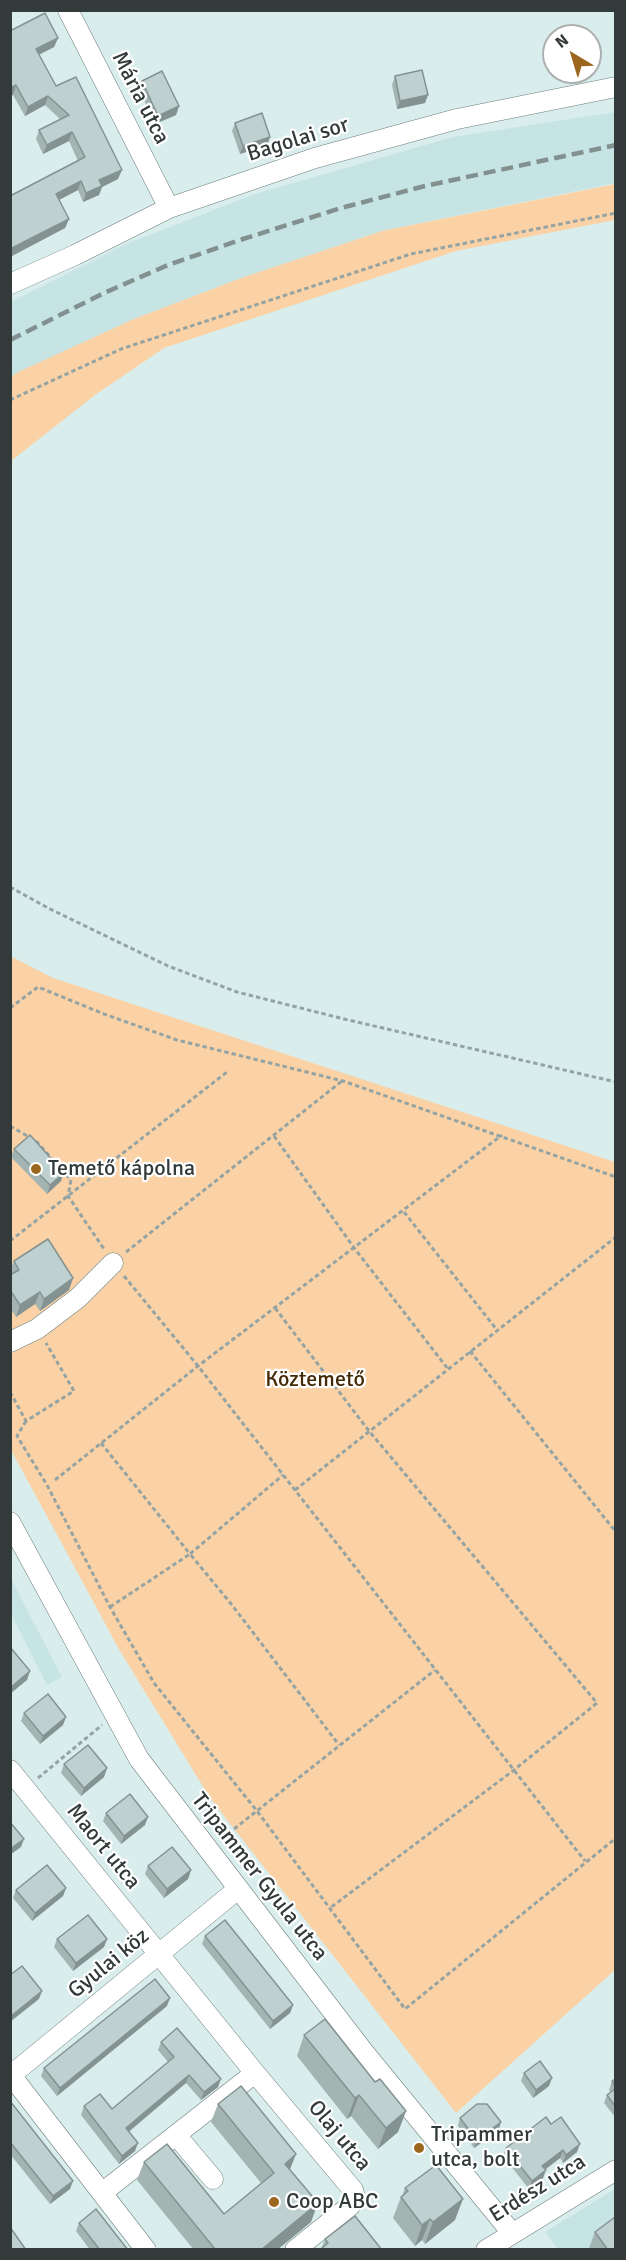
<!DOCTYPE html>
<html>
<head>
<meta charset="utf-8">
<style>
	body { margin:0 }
	#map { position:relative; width:626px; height:2260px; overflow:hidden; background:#d9edec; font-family:Signika,sans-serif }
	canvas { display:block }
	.frame { position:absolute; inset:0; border:12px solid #323a3a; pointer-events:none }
	.north { position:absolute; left:542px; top:24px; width:60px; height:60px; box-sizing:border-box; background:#fff; border:2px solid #adb0b0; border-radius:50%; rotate:322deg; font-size:16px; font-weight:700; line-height:24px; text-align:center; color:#323a3a }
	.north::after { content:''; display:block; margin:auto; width:21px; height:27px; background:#9c661f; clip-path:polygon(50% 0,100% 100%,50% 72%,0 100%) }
</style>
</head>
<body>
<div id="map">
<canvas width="626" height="2260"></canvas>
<div class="frame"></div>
<div class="north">N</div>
</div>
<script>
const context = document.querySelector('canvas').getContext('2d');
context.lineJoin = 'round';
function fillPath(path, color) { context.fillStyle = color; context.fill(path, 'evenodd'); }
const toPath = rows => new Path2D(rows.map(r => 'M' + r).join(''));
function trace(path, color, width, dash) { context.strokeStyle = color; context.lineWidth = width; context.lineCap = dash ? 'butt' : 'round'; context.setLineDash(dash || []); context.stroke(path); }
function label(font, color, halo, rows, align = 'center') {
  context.font = font + ' Signika,sans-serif'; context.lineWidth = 4.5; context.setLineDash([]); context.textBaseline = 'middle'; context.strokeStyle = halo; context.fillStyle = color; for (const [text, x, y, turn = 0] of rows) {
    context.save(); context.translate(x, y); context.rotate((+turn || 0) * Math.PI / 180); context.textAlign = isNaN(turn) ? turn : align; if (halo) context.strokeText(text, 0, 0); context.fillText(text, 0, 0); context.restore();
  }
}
fillPath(toPath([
	[615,112,615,183,381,231,244,277,134,319,11,377,11,302,126,244,255,194,453,137],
	[10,1577,62,1677,47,1685,11,1614],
	[615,2189,615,2249,558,2249,545,2232]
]), '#c6e4e3');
fillPath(toPath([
	[615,184,615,220,456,251,164,348,95,395,11,461,11,377,18,372,134,319,244,277,382,231],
	[10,956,53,978,615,1162,615,1970,456,2113,210,1798,120,1651,11,1450]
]), '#fbd2a5');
const minor = toPath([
	[68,10,169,208],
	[10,284,75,255,169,208,315,158,457,119,616,87],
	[10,1342,37,1329,78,1298,113,1263],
	[10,1522,139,1759,363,2051,512,2233],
	[10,1770,255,2073,353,2190,355,2197,350,2206,295,2250],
	[10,2074,146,2250],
	[10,2076,238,1889],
	[176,2135,213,2179],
	[103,2192,255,2073],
	[486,2250,616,2170]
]);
trace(minor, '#6d7f7e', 21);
trace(toPath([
	[10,400,121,349,411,254,616,213],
	[10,887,50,909,168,966,237,992,344,1019,616,1082],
	[10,1008,38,987,104,1014,177,1040,343,1081,616,1177],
	[10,1126,36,1141,71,1180,68,1196,104,1249],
	[274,1136,355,1249,448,1369],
	[404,1212,497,1330],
	[10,1241,227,1072],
	[126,1252,342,1081],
	[124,1276,198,1366,585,1861],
	[275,1308,369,1431,597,1703,514,1770,330,1908],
	[470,1351,616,1532],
	[10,1392,26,1421,74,1391,46,1343],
	[26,1421,17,1436,47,1485,110,1607,154,1683,257,1811,405,2009,616,1838],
	[101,1443,190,1554,283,1475],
	[55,1480,198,1366,502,1135],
	[295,1490,616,1237],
	[110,1607,190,1554,232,1605,339,1745],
	[38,1778,102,1725],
	[234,1829,435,1670]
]), '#95a4a3', 3, [4.5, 3]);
trace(minor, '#fff', 20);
trace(toPath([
	[10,340,104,293,168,265,243,239,341,208,425,186,616,145]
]), '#82908f', 4.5, [12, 6]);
fillPath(toPath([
	[10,31,58,38,54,47,39,55,56,86,118,179,102,187,99,195,83,202,78,190,59,200,69,219,65,228,10,257,78,161,69,141,43,154,36,139,39,130,60,119,45,105,25,116,13,95,10,96],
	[395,76,425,103,397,109,392,85],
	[142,81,179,106,176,115,155,124,139,89],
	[235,123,270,137,267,145,240,154,232,131],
	[14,1149,61,1181,47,1194,11,1157],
	[14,1261,73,1278,69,1290,40,1311,35,1304,16,1317,10,1308,10,1270],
	[24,1713,63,1725,40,1744,21,1721],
	[64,1764,107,1768,104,1777,81,1796,61,1773],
	[106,1813,145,1825,121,1844,103,1821],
	[148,1866,191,1870,188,1879,164,1898,145,1874],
	[66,1888,63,1896,32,1921,13,1898,16,1890],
	[205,1936,293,2005,290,2013,270,2029,202,1944],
	[57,1939,107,1939,104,1947,73,1971,54,1947],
	[167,2006,57,2096,41,2076,44,2068],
	[304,2035,375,2082,406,2111,398,2132,378,2149,351,2116,347,2119,297,2056],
	[161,2042,218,2087,201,2100,186,2083,129,2132,135,2151,119,2164,81,2115,84,2106,112,2109,168,2062,158,2050],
	[524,2073,549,2086,533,2098,521,2081],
	[615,2079,615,2117,604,2103,607,2095,611,2092,609,2090,612,2081],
	[10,2101,70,2189,50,2204,10,2154],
	[218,2104,290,2170,311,2222,277,2250,194,2250,137,2180,144,2162,224,2214,261,2183,211,2122],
	[460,2118,501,2122,498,2131,474,2148,458,2126],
	[551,2124,577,2152,563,2163,560,2158,545,2170,543,2178,529,2189,503,2156,506,2148],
	[405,2188,455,2220,425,2244,422,2240,415,2246,393,2218,401,2197,402,2196],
	[79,2223,128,2250,90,2250,76,2231],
	[595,2232,615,2250,591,2250,589,2248],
	[325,2239,382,2250,320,2250,322,2247]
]), '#a3b4b3');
fillPath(toPath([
	[58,38,54,47,32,58,36,49],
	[16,85,13,95,10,96,10,88],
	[428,95,425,103,397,109,400,101],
	[48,96,45,105,25,116,28,107],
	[179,106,176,115,155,124,158,116],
	[72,132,69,141,43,154,47,145],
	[270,137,267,145,240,154,243,146],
	[122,170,118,179,102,187,99,195,83,202,86,193,99,180],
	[81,181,78,190,53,203,56,194],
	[69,219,65,228,10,257,10,249],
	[64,1173,61,1181,47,1194,50,1185],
	[73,1278,69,1290,40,1311,44,1299],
	[40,1292,35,1304,16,1317,20,1305],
	[30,1671,27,1680,10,1694,10,1688],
	[66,1717,63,1725,40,1744,43,1736],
	[107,1768,104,1777,81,1796,84,1788],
	[148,1817,145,1825,121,1844,124,1836],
	[24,1839,21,1847,10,1855,10,1849],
	[191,1870,188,1879,164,1898,167,1889],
	[66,1888,63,1896,32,1921,35,1913],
	[107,1939,104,1947,73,1971,76,1963],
	[42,1991,39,1999,10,2022,11,2016],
	[170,1998,167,2006,57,2096,60,2088],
	[293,2005,290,2013,270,2029,273,2021],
	[189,2075,186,2083,123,2136,126,2128],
	[552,2078,549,2086,533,2098,536,2090],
	[221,2079,218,2087,201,2100,204,2092],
	[359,2095,351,2116,347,2119,355,2098],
	[406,2111,398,2132,378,2149,386,2128],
	[501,2122,498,2131,474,2148,477,2140],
	[138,2143,135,2151,119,2164,122,2156],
	[580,2144,577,2152,563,2163,566,2155],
	[563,2150,560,2158,539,2174,542,2166],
	[296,2154,289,2172,285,2164],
	[546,2170,543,2178,529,2189,532,2181],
	[73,2181,70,2189,50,2204,53,2196],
	[463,2199,455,2220,425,2244,433,2222],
	[318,2203,311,2222,277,2250,261,2250],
	[430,2219,422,2240,415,2246,422,2225]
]), '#859292');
const building = toPath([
	[45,13,58,38,36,49,56,86,76,77,122,170,99,180,102,186,86,193,81,181,56,194,69,219,10,249,10,196,85,157,72,132,47,145,39,130,69,115,48,96,28,107,16,85,10,88,10,31,45,13],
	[422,70,428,95,400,101,395,76,422,70],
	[162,71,179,106,158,116,142,81,162,71],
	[262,113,270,137,243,146,235,123,262,113],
	[30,1135,64,1173,50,1185,14,1149,30,1135],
	[48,1239,73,1278,44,1299,40,1292,20,1305,10,1290,10,1275,19,1270,14,1261,48,1239],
	[10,1647,30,1671,10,1688,10,1647],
	[48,1694,66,1717,43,1736,24,1713,48,1694],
	[88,1745,107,1768,84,1788,64,1764,88,1745],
	[130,1794,148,1817,124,1836,106,1813,130,1794],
	[10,1822,24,1839,10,1849,10,1822],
	[172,1847,191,1870,167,1889,148,1866,172,1847],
	[47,1865,66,1888,35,1913,16,1890,47,1865],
	[88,1915,107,1939,76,1963,57,1939,88,1915],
	[225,1920,293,2005,273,2021,205,1936,225,1920],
	[22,1966,42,1991,11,2016,10,1975,22,1966],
	[155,1979,170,1998,60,2088,44,2068,155,1979],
	[325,2019,375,2082,380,2079,406,2111,386,2128,359,2095,355,2098,304,2035,325,2019],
	[177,2028,221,2079,204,2092,189,2075,126,2128,138,2143,122,2156,84,2106,100,2094,112,2109,174,2057,161,2042,177,2028],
	[540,2061,552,2078,536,2090,524,2073,540,2061],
	[615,2079,615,2086,612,2081,615,2079],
	[241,2086,296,2154,285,2164,318,2203,261,2250,214,2250,215,2249,144,2162,167,2144,224,2214,274,2173,218,2104,241,2086],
	[615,2089,615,2106,607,2095,615,2089],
	[10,2101,73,2181,53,2196,10,2142,10,2101],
	[477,2104,487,2104,501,2122,477,2140,460,2118,477,2104],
	[546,2117,551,2124,561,2117,580,2144,566,2155,563,2150,542,2166,546,2170,532,2181,506,2148,546,2117],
	[436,2165,463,2199,433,2222,430,2219,422,2225,401,2197,408,2191,405,2188,436,2165],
	[96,2209,128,2250,100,2250,79,2223,96,2209],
	[355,2216,382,2250,321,2250,321,2249,328,2243,325,2239,355,2216],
	[615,2217,615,2250,608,2250,595,2232,615,2217],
	[10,2227,26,2250,10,2250,10,2227]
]);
fillPath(building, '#bed1d0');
trace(building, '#859292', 1.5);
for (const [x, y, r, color] of [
	[36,1169,6,"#9c661f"],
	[419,2148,6,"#9c661f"],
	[274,2202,6,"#9c661f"]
]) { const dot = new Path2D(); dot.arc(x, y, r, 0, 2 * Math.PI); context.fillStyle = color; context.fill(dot); trace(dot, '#fff', 2); }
label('22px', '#323a3a', '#fff', [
	["Mária utca",140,98,63],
	["Bagolai sor",298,140,-17],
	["Maort utca",103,1847,51],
	["Tripammer Gyula utca",259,1877,52],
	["Gyulai köz",109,1964,-39],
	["Olaj utca",339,2136,50],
	["Erdész utca",538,2189,-32]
]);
label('22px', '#323a3a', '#fff', [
	["Temető kápolna",48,1169],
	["Tripammer",431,2135],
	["utca, bolt",431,2160],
	["Coop ABC",286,2202]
], 'left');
label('22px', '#442905', '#fff', [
	["Köztemető",315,1380]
]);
</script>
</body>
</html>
